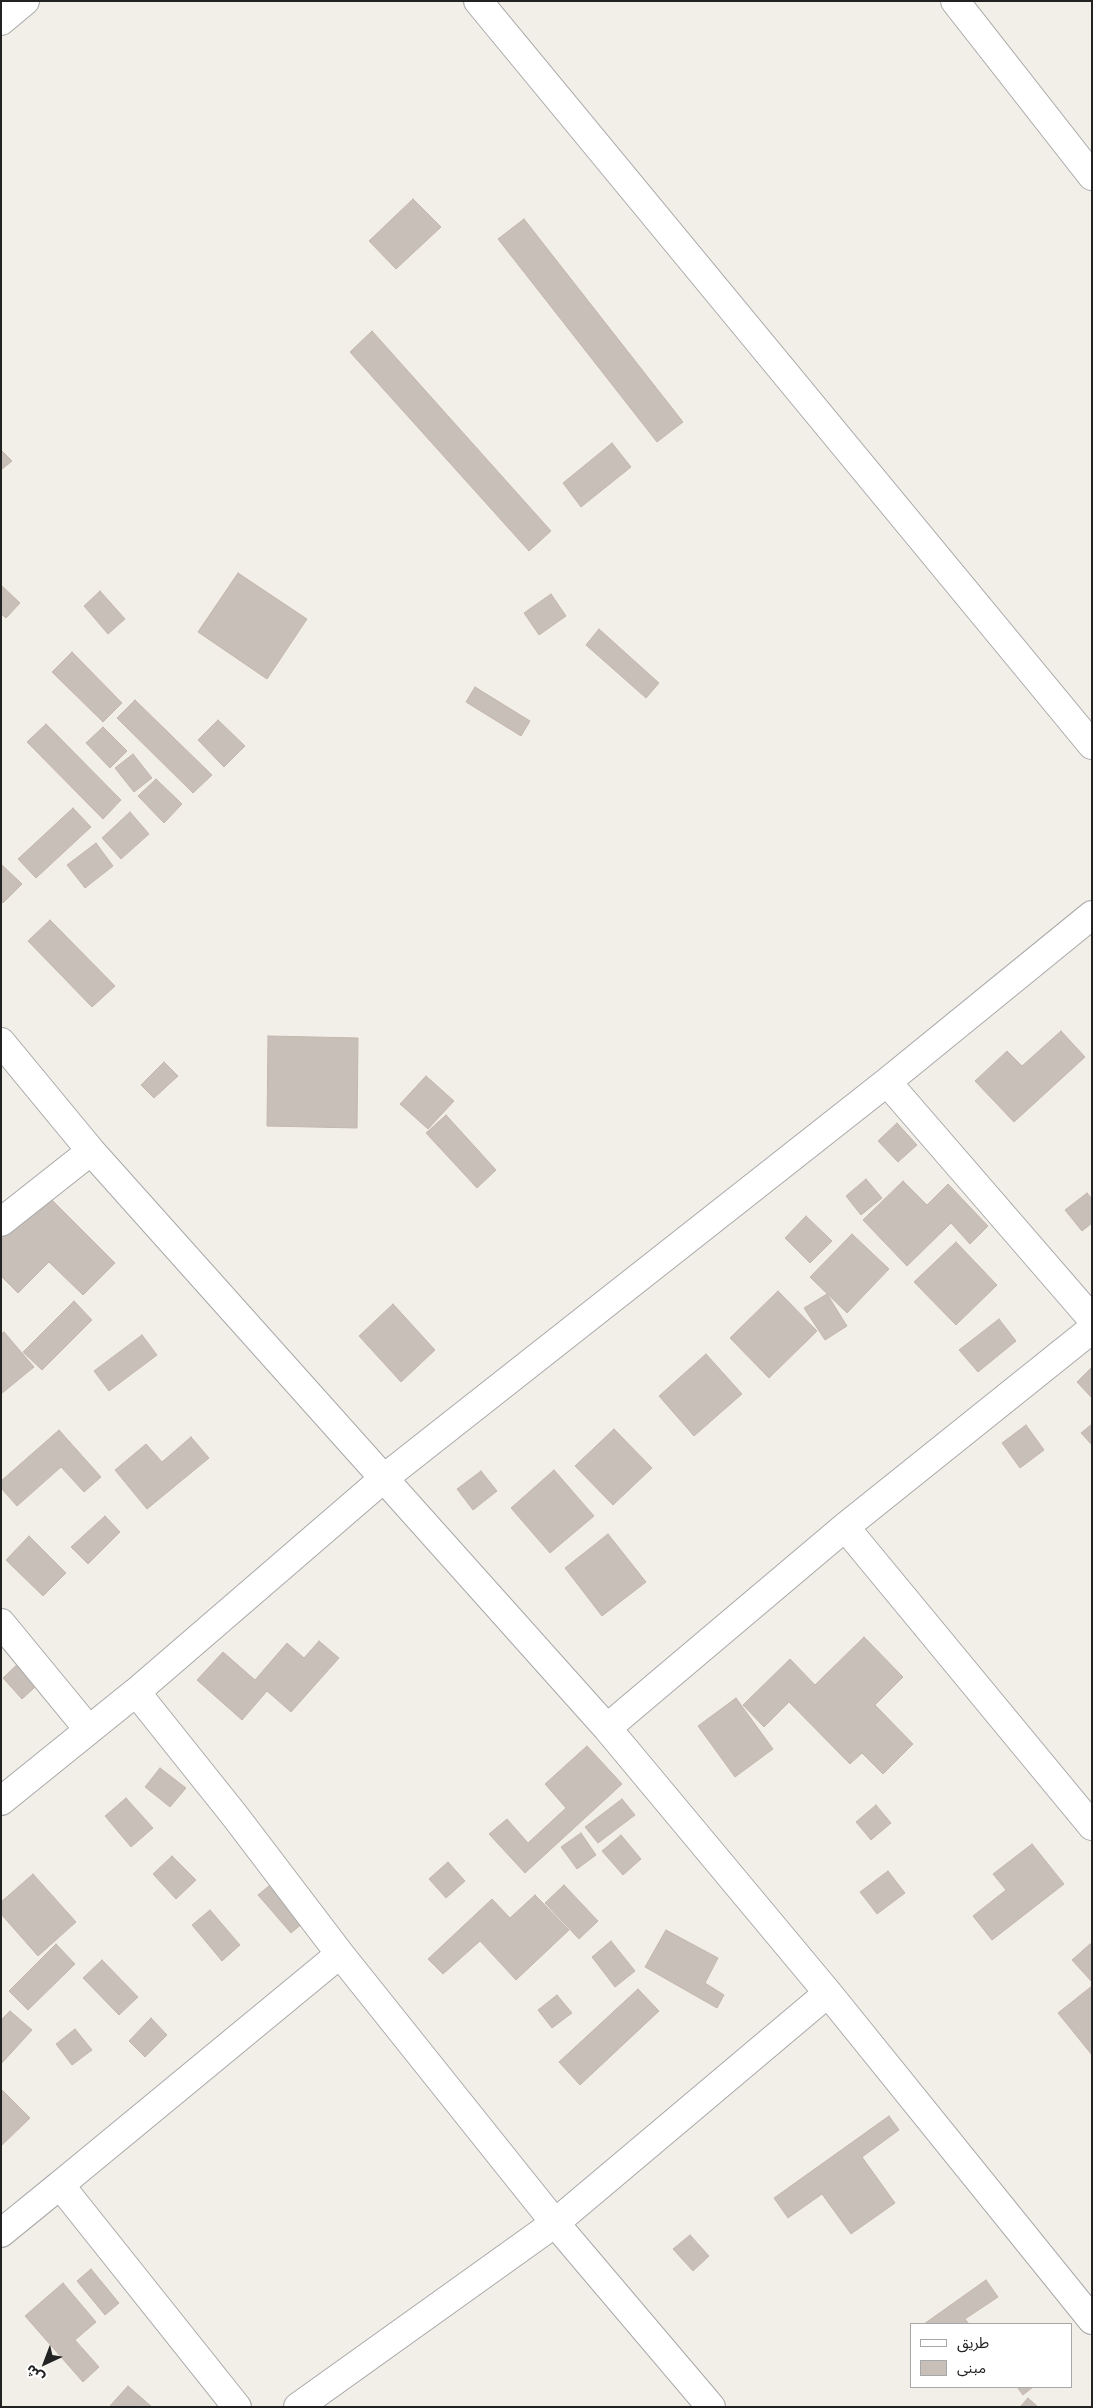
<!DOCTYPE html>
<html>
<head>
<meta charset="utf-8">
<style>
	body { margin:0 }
	#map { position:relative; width:1093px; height:2408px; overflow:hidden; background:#f2efe9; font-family:"Golos Text","Noto Sans Arabic",sans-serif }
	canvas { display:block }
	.frame { position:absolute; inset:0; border:2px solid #222; pointer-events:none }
	.legend { position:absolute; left:910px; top:2323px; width:162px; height:65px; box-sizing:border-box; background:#fff; border:1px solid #a7a7a7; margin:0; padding:6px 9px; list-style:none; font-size:15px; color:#222 }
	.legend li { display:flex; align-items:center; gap:10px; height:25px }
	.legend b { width:25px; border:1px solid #a7a7a7 }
	.north { position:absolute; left:20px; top:2338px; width:50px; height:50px; -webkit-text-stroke:4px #fff; paint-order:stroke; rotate:223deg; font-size:14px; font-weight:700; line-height:20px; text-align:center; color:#222 }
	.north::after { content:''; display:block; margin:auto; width:18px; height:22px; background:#222; clip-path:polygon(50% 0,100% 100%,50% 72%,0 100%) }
</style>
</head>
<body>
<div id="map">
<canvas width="1093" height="2408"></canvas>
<div class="frame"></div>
<ul class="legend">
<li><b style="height:6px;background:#fff"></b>طريق</li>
<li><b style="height:14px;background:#c7bfb8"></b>مبنى</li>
</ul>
<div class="north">ش</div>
</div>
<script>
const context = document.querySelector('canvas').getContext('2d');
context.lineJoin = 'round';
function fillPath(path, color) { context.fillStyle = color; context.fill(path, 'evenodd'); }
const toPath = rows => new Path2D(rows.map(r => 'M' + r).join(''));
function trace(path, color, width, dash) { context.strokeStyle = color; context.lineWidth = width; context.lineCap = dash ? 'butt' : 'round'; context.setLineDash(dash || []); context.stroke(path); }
const building = toPath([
	[413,199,441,227,396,269,369,241,413,199],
	[524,219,683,422,657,442,498,239,524,219],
	[372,331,551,531,529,551,350,352,372,331],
	[612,443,631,467,581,507,563,483,612,443],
	[1,450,12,461,1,470,1,450],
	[238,573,307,619,267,679,198,632,238,573],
	[1,585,20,603,6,618,1,614,1,585],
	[100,591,125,619,108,634,84,606,100,591],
	[551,594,566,616,539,635,524,613,551,594],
	[599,629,659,683,646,698,586,645,599,629],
	[72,652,122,703,103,722,52,672,72,652],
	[475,687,530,721,521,736,466,702,475,687],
	[135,700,212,775,193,793,117,718,135,700],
	[218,720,245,746,224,767,198,740,218,720],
	[46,724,121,800,103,819,27,742,46,724],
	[103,727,127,751,110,768,86,743,103,727],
	[133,754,152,778,134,792,115,768,133,754],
	[156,779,182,804,164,823,138,796,156,779],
	[73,808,91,827,36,878,18,859,73,808],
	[130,812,149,834,121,859,102,838,130,812],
	[96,843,113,866,85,888,67,865,96,843],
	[1,864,22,884,3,903,1,901,1,864],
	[50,920,115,986,92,1007,28,941,50,920],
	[1061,1031,1085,1057,1014,1122,975,1081,1007,1051,1022,1066,1061,1031],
	[268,1036,358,1038,357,1128,267,1126,268,1036],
	[164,1062,178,1076,154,1098,141,1085,164,1062],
	[426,1076,454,1101,428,1129,400,1104,426,1076],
	[446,1115,496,1170,477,1188,426,1133,446,1115],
	[897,1123,917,1145,898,1162,878,1141,897,1123],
	[866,1179,882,1198,861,1215,846,1196,866,1179],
	[903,1181,927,1205,948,1184,988,1226,970,1244,951,1223,907,1266,863,1220,903,1181],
	[42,1190,115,1263,83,1295,49,1262,18,1293,1,1276,1,1230,42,1190],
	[1087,1193,1092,1199,1092,1223,1082,1231,1065,1210,1087,1193],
	[806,1216,832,1241,810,1263,785,1238,806,1216],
	[852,1234,889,1269,847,1313,810,1277,852,1234],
	[956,1242,997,1285,956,1325,914,1282,956,1242],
	[778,1291,817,1331,769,1378,730,1338,778,1291],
	[827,1294,847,1326,825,1340,804,1308,827,1294],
	[74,1301,92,1320,42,1370,23,1352,74,1301],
	[393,1304,435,1350,401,1382,359,1336,393,1304],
	[999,1319,1016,1341,978,1372,959,1350,999,1319],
	[4,1332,34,1367,1,1394,1,1334,4,1332],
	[142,1335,157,1355,109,1391,94,1371,142,1335],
	[706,1354,742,1394,694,1436,659,1396,706,1354],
	[1092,1367,1092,1398,1077,1382,1092,1367],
	[1092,1424,1092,1445,1081,1433,1092,1424],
	[1026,1425,1044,1450,1020,1468,1002,1443,1026,1425],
	[614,1429,652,1468,613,1505,575,1466,614,1429],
	[59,1430,101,1477,84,1492,61,1467,17,1506,1,1488,1,1481,59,1430],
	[191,1437,209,1458,147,1509,115,1470,146,1444,162,1462,191,1437],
	[554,1470,594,1516,550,1553,511,1508,554,1470],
	[481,1471,497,1491,473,1510,457,1489,481,1471],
	[105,1516,120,1532,88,1564,71,1547,105,1516],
	[608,1534,646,1582,602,1616,565,1568,608,1534],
	[29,1536,66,1573,43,1596,6,1560,29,1536],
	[864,1637,903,1677,875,1705,913,1744,883,1774,862,1753,850,1764,789,1702,764,1727,743,1705,790,1659,815,1685,864,1637],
	[319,1641,339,1658,291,1712,267,1691,242,1720,197,1680,223,1652,255,1680,287,1643,304,1658,319,1641],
	[25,1657,45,1678,22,1699,3,1678,25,1657],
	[736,1698,773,1749,735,1777,698,1726,736,1698],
	[587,1746,622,1784,525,1873,489,1834,507,1819,528,1843,566,1808,545,1784,587,1746],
	[160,1768,186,1788,170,1807,145,1787,160,1768],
	[126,1798,153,1828,131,1847,105,1816,126,1798],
	[622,1799,635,1815,598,1843,585,1827,622,1799],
	[876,1805,891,1823,871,1840,856,1822,876,1805],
	[581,1833,596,1855,577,1869,561,1847,581,1833],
	[621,1835,641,1859,623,1875,602,1851,621,1835],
	[1032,1844,1064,1884,992,1940,973,1916,1006,1890,993,1874,1032,1844],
	[172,1856,196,1880,176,1899,153,1874,172,1856],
	[448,1862,465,1881,446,1898,429,1879,448,1862],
	[888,1871,905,1893,877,1914,860,1892,888,1871],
	[33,1874,76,1922,38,1956,1,1914,1,1902,33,1874],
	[276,1880,309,1918,291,1933,258,1895,276,1880],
	[564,1885,598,1921,579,1939,545,1903,564,1885],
	[535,1895,569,1930,516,1980,480,1941,443,1974,428,1959,492,1899,510,1918,535,1895],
	[210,1910,240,1945,222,1961,192,1925,210,1910],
	[666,1930,718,1958,705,1983,724,1995,717,2008,645,1967,666,1930],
	[611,1941,635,1971,615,1987,592,1957,611,1941],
	[56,1944,75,1964,28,2010,9,1991,56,1944],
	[1090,1944,1092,1946,1092,1982,1072,1960,1090,1944],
	[102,1960,138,1997,119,2015,83,1978,102,1960],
	[1092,1986,1092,2055,1058,2013,1092,1986],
	[638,1989,659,2011,580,2085,559,2062,638,1989],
	[557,1995,572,2013,552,2028,538,2010,557,1995],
	[10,2011,32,2030,1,2064,1,2020,10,2011],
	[151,2018,167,2035,145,2057,129,2041,151,2018],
	[75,2029,92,2050,72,2065,56,2044,75,2029],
	[1,2089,30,2118,1,2146,1,2089],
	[889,2116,899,2130,862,2157,895,2203,851,2234,822,2194,788,2218,774,2198,889,2116],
	[690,2235,709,2256,693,2271,673,2249,690,2235],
	[91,2269,119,2303,105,2315,77,2281,91,2269],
	[986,2280,998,2297,965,2319,969,2324,924,2324,986,2280],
	[63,2283,96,2322,75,2340,99,2367,83,2382,25,2316,63,2283],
	[128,2386,152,2407,109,2407,128,2386],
	[1017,2387,1033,2387,1023,2395,1017,2387],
	[1028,2398,1038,2407,1020,2407,1028,2398]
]);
fillPath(building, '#c7bfb8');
trace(building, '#c4b6ab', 1);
const minor = toPath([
	[478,1,1092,745],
	[955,1,1092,176],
	[1,21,25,1],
	[1,1042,91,1151,607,1728,828,1993,1092,2320],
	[887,1082,1092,1319],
	[1,1222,91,1151],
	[845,1527,1092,1826],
	[1,1623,89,1730],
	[136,1692,235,1816,340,1954,555,2223,711,2407],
	[607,1728,845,1527,1092,1329],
	[1,1801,136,1692,383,1479,887,1082,1092,915],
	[60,2185,340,1954],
	[1,2233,60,2185,237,2407],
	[298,2407,555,2223,828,1993]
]);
trace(minor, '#a9a9a9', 30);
trace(minor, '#fff', 28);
</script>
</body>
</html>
